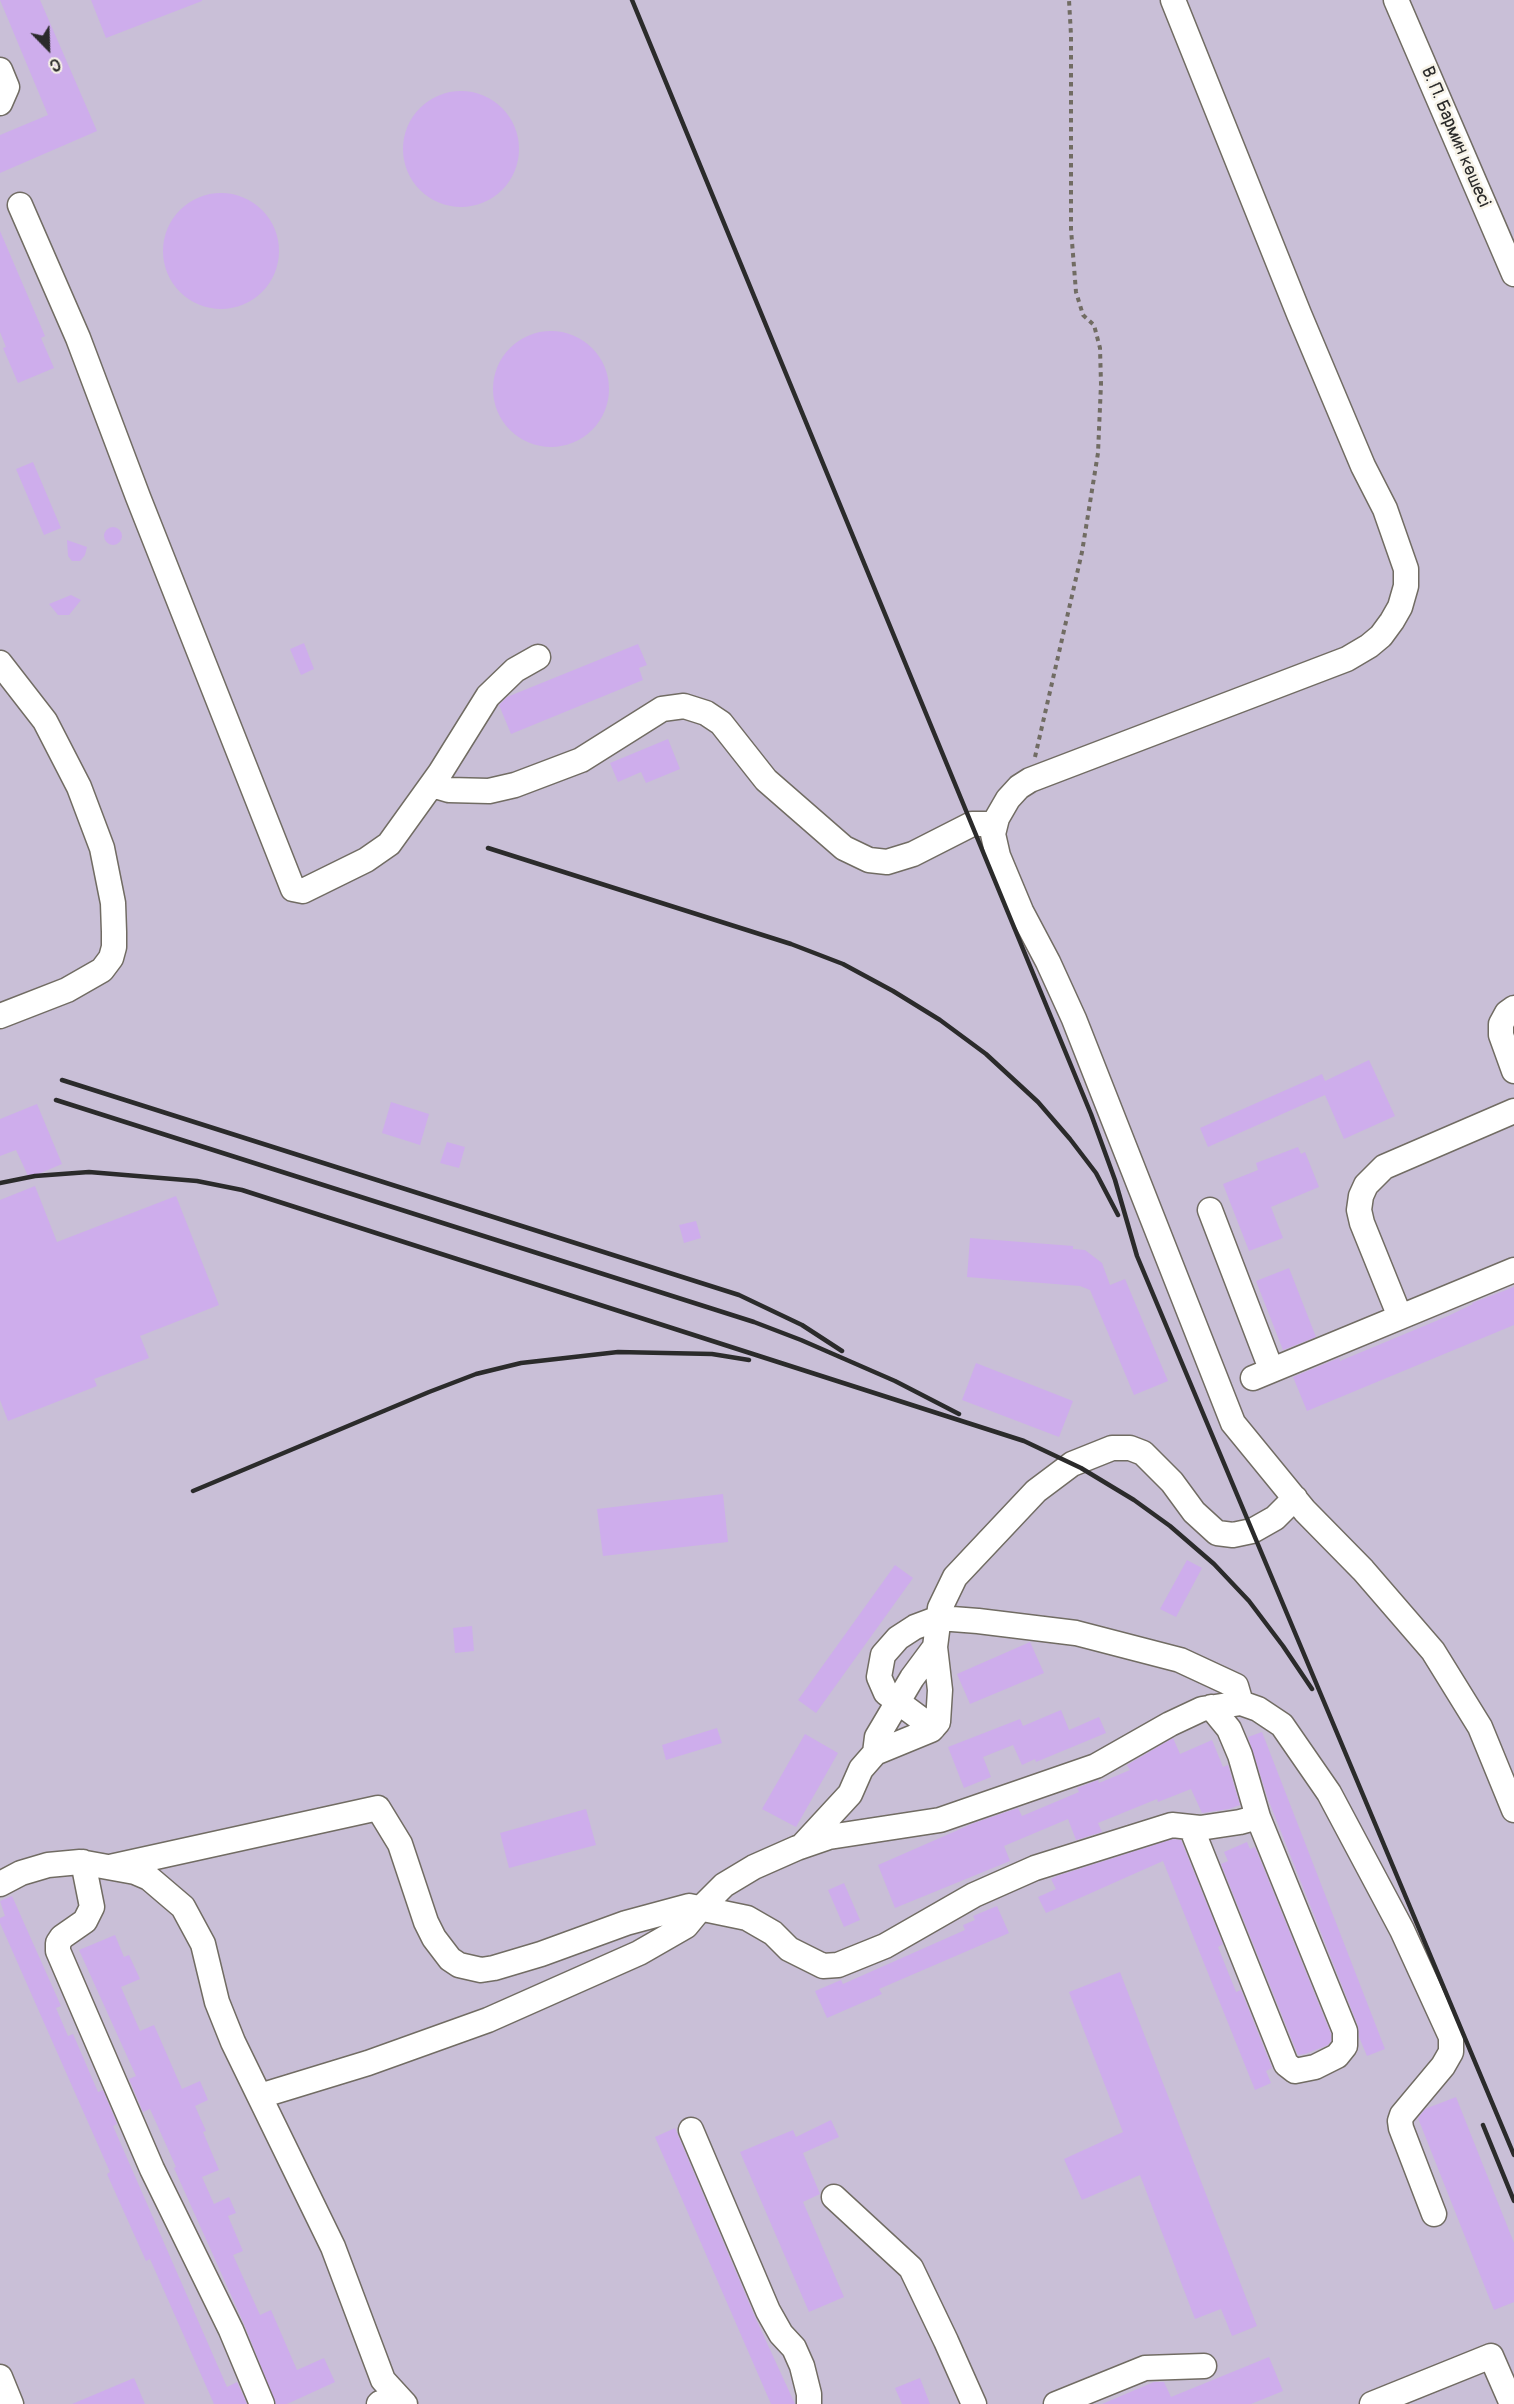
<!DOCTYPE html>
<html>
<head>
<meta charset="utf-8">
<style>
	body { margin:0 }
	#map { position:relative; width:1514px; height:2404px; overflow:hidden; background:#f2e5cc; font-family:Pangolin,sans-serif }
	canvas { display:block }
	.north { position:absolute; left:18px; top:18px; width:60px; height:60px; -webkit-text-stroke:4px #f7f3e8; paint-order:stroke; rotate:157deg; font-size:16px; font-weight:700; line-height:24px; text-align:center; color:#2b2b2b }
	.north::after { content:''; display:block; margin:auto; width:21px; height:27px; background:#2b2b2b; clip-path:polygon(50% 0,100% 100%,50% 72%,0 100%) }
</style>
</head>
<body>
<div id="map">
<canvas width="1514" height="2404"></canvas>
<div class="north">С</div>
</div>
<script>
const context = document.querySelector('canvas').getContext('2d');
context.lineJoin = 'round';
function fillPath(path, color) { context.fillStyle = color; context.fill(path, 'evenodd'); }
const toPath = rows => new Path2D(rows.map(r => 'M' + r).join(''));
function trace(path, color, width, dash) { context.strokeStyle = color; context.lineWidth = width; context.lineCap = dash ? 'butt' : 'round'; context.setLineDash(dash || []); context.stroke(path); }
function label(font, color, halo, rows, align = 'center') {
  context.font = font + ' Pangolin,sans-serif'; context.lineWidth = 5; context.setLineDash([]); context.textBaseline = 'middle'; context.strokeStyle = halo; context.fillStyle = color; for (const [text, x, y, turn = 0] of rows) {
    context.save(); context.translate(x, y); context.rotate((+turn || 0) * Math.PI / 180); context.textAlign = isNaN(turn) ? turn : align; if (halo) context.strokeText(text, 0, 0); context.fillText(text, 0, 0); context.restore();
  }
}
fillPath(toPath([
	[0,0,1514,0,1514,2404,0,2404]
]), '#c9bfd7');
fillPath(toPath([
	[0,0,40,0,97,131,0,173,0,135,48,115],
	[91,0,202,0,202,1,106,38],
	'403 149a58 58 0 1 1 116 0a58 58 0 1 1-116 0Z',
	'163 251a58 58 0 1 1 116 0a58 58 0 1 1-116 0Z',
	[0,231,45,336,41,338,54,368,18,383,3,348,6,347,0,332],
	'493 389a58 58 0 1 1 116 0a58 58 0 1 1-116 0Z',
	[33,462,61,528,44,535,16,469],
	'104 536a9 9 0 1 1 18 0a9 9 0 1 1-18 0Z',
	[67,540,87,547,85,555,80,561,72,561,68,556],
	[71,595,81,600,69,615,58,615,49,604],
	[304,643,314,669,301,675,290,649],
	[638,644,647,665,639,668,643,680,511,734,499,705,507,697],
	[668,739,680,769,646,783,641,772,618,782,610,763],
	[1369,1060,1395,1116,1344,1139,1325,1095,1208,1147,1200,1128,1322,1074,1325,1081],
	[391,1102,429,1114,420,1145,382,1133],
	[37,1104,62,1164,29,1178,16,1150,0,1156,0,1119],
	[447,1142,465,1147,459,1168,440,1163],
	[1298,1147,1301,1154,1305,1152,1319,1187,1271,1207,1283,1238,1249,1251,1223,1184,1258,1170,1256,1163],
	[35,1186,57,1242,176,1196,219,1305,140,1336,149,1358,94,1379,97,1386,8,1421,0,1400,0,1200],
	[696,1221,701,1238,684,1243,679,1225],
	[970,1238,1073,1246,1073,1249,1085,1250,1102,1263,1110,1285,1125,1279,1168,1381,1134,1395,1090,1290,1080,1286,967,1277],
	[1289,1268,1316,1337,1283,1350,1256,1281],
	[1514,1287,1514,1325,1307,1411,1293,1377,1339,1358,1340,1361,1448,1316,1473,1304,1472,1303],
	[976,1363,1073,1401,1059,1437,962,1400],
	[723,1494,728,1542,603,1556,597,1509],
	[1187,1560,1202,1568,1176,1617,1160,1609],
	[895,1565,913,1578,816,1713,798,1700],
	[472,1626,474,1651,455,1653,453,1628],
	[1030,1642,1044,1673,970,1704,957,1674],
	[1061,1710,1069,1730,1099,1717,1106,1733,1036,1762,1035,1759,1022,1765,1013,1745,983,1757,991,1777,964,1788,948,1747,1020,1719,1023,1726],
	[717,1728,722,1743,666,1760,662,1745],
	[1262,1732,1385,2049,1367,2056,1359,2037,1358,2026,1268,1799,1248,1737],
	[805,1734,838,1753,796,1827,762,1809],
	[1173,1738,1180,1754,1212,1740,1223,1767,1228,1765,1240,1805,1229,1809,1202,1813,1191,1789,1158,1802,1157,1799,1098,1823,1102,1832,1076,1840,1068,1819,1004,1846,1010,1861,895,1908,878,1865,974,1823,1018,1808,1022,1816,1079,1792,1077,1788,1098,1780,1099,1783,1130,1770,1127,1765],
	[586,1809,596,1845,509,1868,500,1833],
	[1173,1839,1181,1840,1223,1944,1218,1947,1236,1992,1241,1990,1272,2068,1266,2071,1271,2083,1255,2090,1163,1861,1046,1913,1038,1897,1056,1889,1051,1879,1057,1876],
	[1247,1842,1250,1849,1255,1847,1331,2034,1331,2041,1328,2045,1305,2054,1298,2055,1221,1864,1228,1861,1224,1852],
	[844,1883,860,1920,844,1927,828,1890],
	[12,1896,61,2006,56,2008,68,2036,73,2034,98,2092,103,2090,117,2124,113,2126,227,2387,237,2382,247,2404,214,2404,150,2259,146,2261,107,2174,110,2172,0,1923,0,1918,5,1916,0,1901],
	[997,1906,1009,1933,879,1989,882,1994,827,2018,815,1991,841,1980,843,1984,965,1930,963,1925,975,1920,973,1916],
	[115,1935,124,1957,129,1955,140,1979,121,1987,140,2031,154,2025,182,2089,200,2081,208,2100,195,2106,206,2131,203,2132,219,2170,202,2177,214,2204,229,2197,236,2213,228,2216,243,2251,233,2255,260,2315,271,2310,297,2370,324,2358,335,2382,287,2404,276,2404,244,2324,174,2168,176,2167,150,2109,143,2112,129,2079,136,2076,79,1950],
	[1120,1972,1257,2326,1232,2336,1221,2309,1195,2319,1140,2175,1082,2200,1064,2159,1123,2132,1069,1992],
	[1456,2097,1514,2243,1514,2302,1494,2310,1418,2118,1425,2109],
	[831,2120,839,2137,803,2153,820,2194,803,2202,844,2297,809,2312,740,2152,793,2130,796,2137],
	[675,2128,755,2317,795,2404,771,2404,655,2137],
	[1269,2357,1283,2391,1251,2404,1102,2404,1154,2382,1164,2382,1171,2397],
	[134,2378,145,2404,72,2404],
	[920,2378,930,2404,902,2404,895,2388]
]), '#ceadec');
const minor = toPath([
	[1173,0,1299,314,1363,466,1385,509,1406,569,1406,586,1400,607,1392,621,1381,636,1369,646,1347,659,1030,780,1019,787,1008,799,997,818,993,834,998,856,1021,911,1048,962,1074,1019,1233,1423,1305,1511,1363,1570,1433,1651,1480,1727,1514,1810],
	[1396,0,1514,274],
	[0,70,7,87,0,103],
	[20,205,78,338,138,497,293,889,303,891,366,860,389,844,440,773,488,696,515,670,538,657],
	[0,663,45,721,79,787,102,848,113,903,114,932,114,947,111,958,102,970,67,990,0,1016],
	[432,785,449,790,489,791,515,785,581,760,662,709,684,706,706,713,721,723,766,780,844,848,869,860,887,862,913,854,972,824,995,824],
	[1514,1008,1507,1013,1501,1024,1501,1035,1514,1071],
	[1210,1210,1271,1369],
	[1400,1317,1362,1223,1359,1210,1361,1196,1366,1185,1384,1167,1514,1111],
	[1253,1378,1514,1270],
	[933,1728,886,1693,879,1677,883,1655,898,1638,915,1627,939,1618,978,1621,1076,1633,1180,1660,1236,1686,1241,1703],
	[875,1753,877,1737,912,1678,935,1647],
	[1191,1827,1286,2064,1295,2071,1315,2067,1337,2056,1345,2046,1345,2031,1258,1817,1240,1755,1229,1729,1211,1707],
	[802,1846,850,1794,861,1769,875,1753,931,1730,938,1722,940,1690,935,1647,940,1608,955,1577,1036,1491,1072,1464,1112,1448,1130,1448,1143,1453,1172,1482,1194,1512,1217,1533,1233,1535,1252,1531,1275,1518,1295,1498],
	[83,1862,92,1907,85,1921,62,1937,58,1943,58,1951,152,2169,231,2330,262,2404],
	[110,1867,378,1808,400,1844,426,1922,434,1938,450,1959,459,1965,481,1970,494,1968,541,1954,626,1923,689,1906,747,1918,773,1933,789,1949,823,1966,838,1965,885,1946,974,1895,1035,1868,1172,1825,1200,1828,1240,1822,1258,1817],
	[0,1884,21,1873,48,1865,80,1862,135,1872,149,1878,183,1907,203,1944,217,2002,233,2042,333,2247,383,2380,405,2404],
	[260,2096,368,2063,488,2020,639,1953,686,1926,700,1909,724,1885,754,1867,797,1848,829,1837,940,1820,1096,1766,1170,1724,1202,1709,1241,1703,1258,1709,1282,1725,1329,1793,1402,1930,1451,2037,1451,2052,1443,2066,1402,2115,1400,2121,1401,2128,1434,2214],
	[691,2130,768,2311,781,2334,794,2348,802,2366,809,2394,809,2404],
	[834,2197,911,2268,946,2341,974,2404],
	[0,2377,11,2404],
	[379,2404,380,2403],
	[1056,2404,1145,2368,1204,2366],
	[1372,2404,1491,2356,1512,2404]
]);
trace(minor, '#716c63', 27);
trace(toPath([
	[1035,757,1082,552,1098,453,1101,384,1100,348,1094,325,1083,315,1076,292,1071,229,1071,35,1069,0]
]), '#716c63', 4, [4.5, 4.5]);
trace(minor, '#fff', 24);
trace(toPath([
	[632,0,1091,1114,1115,1180,1137,1256,1514,2155],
	[488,848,791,944,843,964,893,991,940,1020,986,1054,1038,1102,1070,1139,1096,1173,1118,1215],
	[62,1080,739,1295,802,1325,842,1351],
	[56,1100,754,1322,801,1340,895,1381,959,1414],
	[0,1183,35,1176,89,1172,197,1181,242,1190,1024,1441,1081,1468,1134,1500,1170,1526,1214,1564,1249,1601,1283,1646,1312,1689],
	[193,1491,429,1392,476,1374,521,1363,618,1352,712,1354,749,1360],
	[1483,2125,1514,2201]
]), '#2b2b2b', 4.5);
label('18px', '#2b2b2b', '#f7f3e8', [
	["В. П. Бармин көшесі",1455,137,67]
]);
</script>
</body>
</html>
